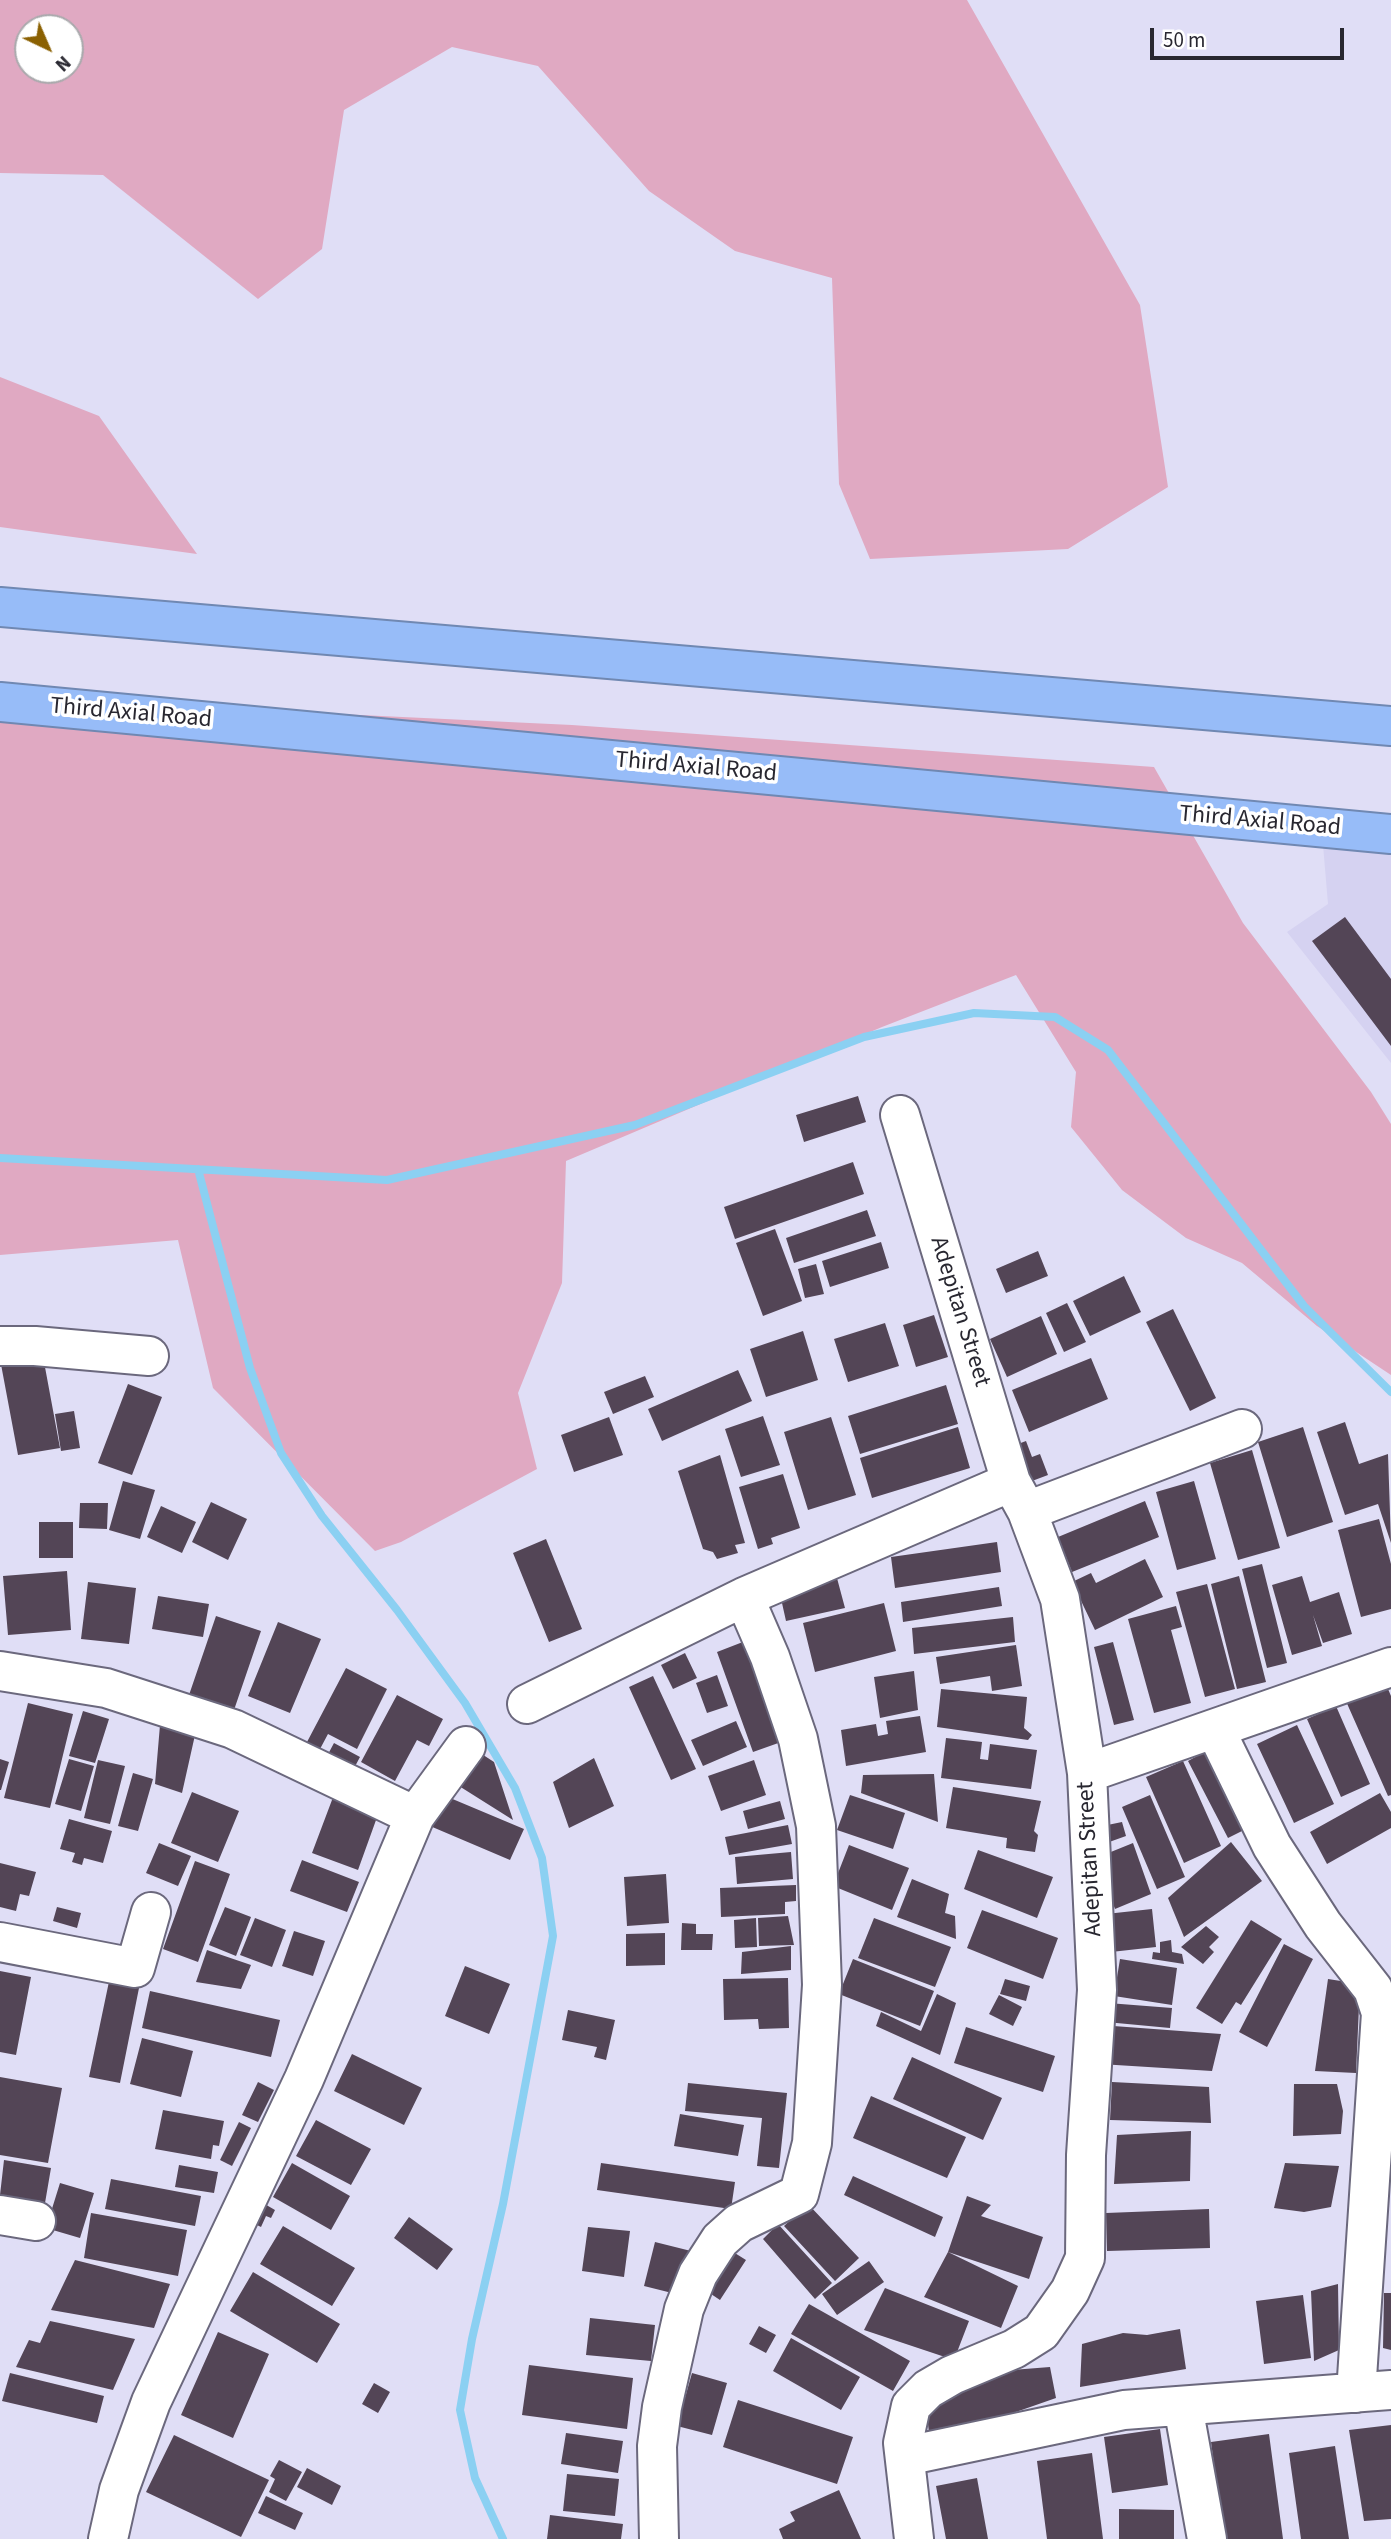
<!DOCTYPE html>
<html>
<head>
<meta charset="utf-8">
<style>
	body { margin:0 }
	#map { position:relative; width:1391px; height:2539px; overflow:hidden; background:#e0def6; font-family:"Source Sans 3",sans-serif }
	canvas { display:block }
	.north { position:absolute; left:14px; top:14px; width:70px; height:70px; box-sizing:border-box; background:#fff; border:2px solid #a9a9ac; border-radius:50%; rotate:136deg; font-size:19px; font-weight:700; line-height:28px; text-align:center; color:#282730 }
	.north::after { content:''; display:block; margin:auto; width:24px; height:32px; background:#8b6102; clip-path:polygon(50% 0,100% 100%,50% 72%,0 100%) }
	.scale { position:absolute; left:1150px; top:28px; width:194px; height:32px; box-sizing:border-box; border:4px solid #282730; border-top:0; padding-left:9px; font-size:21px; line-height:24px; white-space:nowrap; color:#282730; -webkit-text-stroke:5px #fff; paint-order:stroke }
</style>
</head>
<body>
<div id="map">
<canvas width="1391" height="2539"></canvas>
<div class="north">N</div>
<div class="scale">50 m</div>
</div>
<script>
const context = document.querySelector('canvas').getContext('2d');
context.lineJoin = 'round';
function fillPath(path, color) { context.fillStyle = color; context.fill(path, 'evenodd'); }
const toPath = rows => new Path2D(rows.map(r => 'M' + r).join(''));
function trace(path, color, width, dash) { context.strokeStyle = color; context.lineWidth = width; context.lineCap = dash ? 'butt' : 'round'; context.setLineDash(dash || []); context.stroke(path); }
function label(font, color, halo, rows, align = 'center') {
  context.font = font + ' "Source Sans 3",sans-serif'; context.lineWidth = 7; context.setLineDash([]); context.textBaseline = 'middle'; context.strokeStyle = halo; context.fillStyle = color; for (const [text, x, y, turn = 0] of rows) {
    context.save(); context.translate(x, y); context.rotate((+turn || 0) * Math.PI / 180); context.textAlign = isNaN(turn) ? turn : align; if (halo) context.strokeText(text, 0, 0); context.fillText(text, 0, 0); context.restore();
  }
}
fillPath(toPath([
	[1323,845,1391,853,1391,1063,1287,932,1328,904]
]), '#d5d2f1');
fillPath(toPath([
	[0,0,967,0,1140,305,1168,487,1068,549,870,559,839,484,832,278,735,251,649,191,538,66,452,47,344,110,322,249,258,299,103,175,0,173],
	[70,28,70,70,28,70,28,28],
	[0,377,99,416,197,554,0,527],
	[0,698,572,725,1154,767,1243,923,1371,1092,1391,1124,1391,1375,1317,1326,1242,1263,1186,1238,1122,1190,1071,1127,1076,1072,1016,975,882,1027,566,1161,562,1283,518,1393,537,1469,401,1542,375,1551,213,1388,178,1240,0,1255]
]), '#e0a9c2');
trace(toPath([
	[0,1158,387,1180,635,1125,864,1037,974,1013,1055,1017,1108,1050,1304,1306,1391,1392],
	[198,1169,250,1368,281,1453,322,1516,397,1610,465,1703,515,1788,542,1858,553,1936,503,2204,472,2339,460,2410,475,2478,503,2539]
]), '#8bd0f2', 8);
fillPath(toPath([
	[1345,917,1391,979,1391,1046,1312,941],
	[858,1096,866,1122,804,1142,796,1115],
	[853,1162,864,1194,735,1239,724,1207],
	[867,1210,876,1236,794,1263,786,1238],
	[775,1229,802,1301,763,1316,736,1243],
	[881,1242,889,1268,830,1287,822,1261],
	[1038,1251,1048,1276,1006,1293,996,1269],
	[816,1264,824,1294,805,1298,798,1269],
	[1124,1276,1141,1312,1090,1336,1073,1301],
	[1067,1303,1086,1342,1064,1352,1046,1313],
	[1173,1309,1216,1398,1190,1411,1146,1322],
	[934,1315,948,1357,916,1367,903,1325],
	[1041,1316,1057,1354,1007,1377,990,1339],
	[885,1323,899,1366,848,1382,834,1339],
	[803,1331,818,1380,766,1397,750,1349],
	[42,1351,60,1448,18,1455,0,1359],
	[1091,1358,1108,1399,1029,1432,1012,1390],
	[738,1370,752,1401,662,1441,648,1409],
	[645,1376,654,1397,613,1414,604,1392],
	[128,1384,162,1397,132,1475,98,1463],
	[946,1385,958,1424,860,1454,848,1416],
	[74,1411,80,1448,61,1451,55,1414],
	[763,1416,780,1465,741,1477,725,1429],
	[609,1417,623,1455,574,1472,561,1435],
	[831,1417,856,1495,808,1510,784,1432],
	[1345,1422,1359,1464,1388,1454,1391,1543,1378,1504,1345,1515,1317,1432],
	[958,1427,970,1468,872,1498,860,1458],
	[1303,1427,1333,1522,1287,1537,1258,1442],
	[1026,1441,1032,1457,1040,1454,1048,1475,1024,1484,1010,1447],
	[1252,1450,1280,1548,1238,1560,1210,1463],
	[720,1455,745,1543,735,1545,738,1553,717,1559,713,1552,703,1549,678,1471],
	[783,1474,800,1528,771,1538,773,1544,758,1549,739,1487],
	[123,1481,155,1490,140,1539,109,1530],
	[1194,1481,1216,1559,1177,1570,1156,1492],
	[1145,1501,1159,1537,1072,1572,1058,1537],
	[211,1502,247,1519,228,1560,192,1542],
	[80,1503,108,1503,107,1529,79,1528],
	[161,1506,196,1522,182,1553,147,1537],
	[1379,1519,1391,1564,1391,1609,1361,1617,1338,1530],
	[39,1522,73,1522,73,1558,39,1558],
	[546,1539,582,1629,549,1642,513,1553],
	[997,1542,1001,1572,895,1588,891,1557],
	[1145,1559,1163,1597,1095,1630,1072,1582,1091,1573,1096,1583],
	[1262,1564,1287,1663,1267,1668,1242,1569],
	[834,1567,845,1608,786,1621,778,1585],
	[67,1571,71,1630,8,1635,3,1576],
	[1239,1576,1266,1682,1237,1689,1211,1584],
	[1302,1576,1310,1602,1339,1592,1352,1634,1323,1643,1313,1615,1322,1646,1292,1655,1272,1585],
	[88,1582,136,1588,129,1644,81,1639],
	[1207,1584,1235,1689,1205,1697,1176,1592],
	[999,1587,1002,1606,903,1622,901,1602],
	[158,1596,209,1604,203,1637,152,1629],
	[884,1603,896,1651,815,1672,803,1623],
	[1176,1606,1182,1627,1171,1630,1191,1703,1154,1713,1128,1619],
	[216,1616,261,1631,234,1710,189,1695],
	[1013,1617,1015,1642,914,1654,912,1628],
	[278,1622,321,1639,290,1713,248,1696],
	[748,1640,784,1741,753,1752,717,1652],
	[1113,1642,1134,1720,1114,1725,1094,1647],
	[1016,1645,1022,1686,992,1691,990,1676,940,1684,936,1657],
	[685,1653,697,1678,673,1689,661,1665],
	[346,1668,387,1689,357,1749,328,1734,320,1749,307,1742],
	[914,1671,918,1710,880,1718,874,1677],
	[717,1675,728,1706,707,1713,696,1683],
	[653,1676,696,1769,671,1780,629,1687],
	[1385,1682,1391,1696,1391,1795,1388,1796,1345,1699],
	[941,1689,1027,1697,1024,1728,1032,1735,1028,1740,937,1727],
	[397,1695,443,1719,429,1746,417,1740,395,1781,361,1762],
	[28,1703,73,1714,50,1808,4,1798],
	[1336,1706,1370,1784,1341,1797,1307,1719],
	[83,1711,109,1719,95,1763,69,1756],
	[920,1716,926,1752,846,1766,841,1730,876,1724,878,1736,888,1734,886,1721],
	[736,1721,747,1747,703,1766,691,1740],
	[160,1725,195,1735,182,1793,155,1784],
	[1297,1725,1334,1804,1294,1823,1257,1744],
	[946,1738,982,1742,980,1759,988,1760,990,1744,1037,1750,1031,1789,941,1778],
	[334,1743,360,1757,352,1772,326,1758],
	[471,1747,494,1762,513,1820,459,1786],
	[1210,1749,1250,1827,1228,1838,1188,1761],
	[594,1758,614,1806,569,1828,553,1782],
	[0,1759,9,1762,1,1790,0,1790],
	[69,1759,94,1766,81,1811,55,1804],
	[98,1760,125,1766,110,1824,84,1818],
	[754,1760,766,1795,721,1811,708,1776],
	[1183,1761,1221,1846,1184,1863,1146,1777],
	[133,1773,153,1779,138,1831,118,1826],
	[934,1774,938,1822,861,1793,863,1775],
	[953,1787,1041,1801,1034,1831,1038,1835,1035,1852,1006,1848,1007,1838,946,1828],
	[192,1792,239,1811,218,1862,171,1843],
	[335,1792,380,1809,358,1870,312,1853],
	[1380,1793,1391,1812,1391,1828,1327,1864,1310,1832],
	[443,1795,524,1829,510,1860,430,1826],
	[850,1795,905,1813,893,1849,837,1830],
	[1150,1795,1185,1877,1157,1889,1122,1807],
	[780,1801,785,1819,748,1829,743,1811],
	[69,1819,112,1831,103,1863,84,1858,82,1865,72,1862,75,1853,60,1849],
	[1122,1822,1126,1836,1098,1846,1093,1828],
	[788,1825,792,1844,729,1855,725,1837],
	[1231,1842,1262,1881,1184,1937,1168,1898],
	[159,1843,191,1856,178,1886,146,1873],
	[1133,1843,1151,1894,1115,1909,1096,1858],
	[849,1845,909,1868,892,1910,833,1886],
	[978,1850,1053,1877,1037,1918,964,1889],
	[791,1852,793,1879,737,1884,735,1857],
	[302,1860,359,1882,347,1912,290,1891],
	[195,1861,230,1874,198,1962,163,1949],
	[0,1863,36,1872,29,1896,20,1894,16,1911,0,1907],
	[666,1874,669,1923,627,1926,624,1877],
	[912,1879,949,1894,945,1913,955,1916,956,1939,897,1917],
	[796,1885,796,1901,785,1902,785,1914,721,1917,720,1888],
	[57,1907,81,1913,77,1928,53,1921],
	[225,1907,251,1917,236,1956,209,1945],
	[1152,1909,1156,1947,1111,1952,1106,1914],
	[982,1910,1058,1938,1043,1979,967,1948],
	[788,1916,794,1945,759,1946,758,1918],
	[255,1918,286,1930,272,1967,240,1955],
	[756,1918,757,1947,735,1948,734,1920],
	[874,1918,951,1947,935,1987,858,1958],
	[1251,1920,1282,1939,1241,2005,1236,2002,1222,2024,1196,2008],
	[682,1923,696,1924,696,1934,713,1934,712,1950,681,1950],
	[1206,1926,1219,1937,1209,1947,1214,1952,1203,1964,1181,1947],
	[294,1931,325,1941,313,1976,282,1966],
	[665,1933,665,1965,626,1966,626,1934],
	[1171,1940,1172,1952,1182,1954,1184,1964,1152,1959,1153,1952,1160,1953,1160,1942],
	[1284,1944,1313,1959,1267,2047,1239,2032],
	[791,1946,791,1970,741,1974,742,1952],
	[207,1950,251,1965,241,1989,196,1982],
	[853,1959,934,1991,920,2026,839,1994],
	[1120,1959,1177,1968,1172,2005,1114,1996],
	[465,1966,510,1984,489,2034,445,2016],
	[0,1971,31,1977,16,2055,0,2052],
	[111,1972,141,1978,120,2083,89,2077],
	[788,1978,789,2028,759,2029,758,2019,724,2020,723,1979],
	[1005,1979,1030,1986,1026,2001,1000,1994],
	[1328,1979,1360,1984,1356,2073,1315,2071],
	[150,1991,280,2020,271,2057,142,2028],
	[937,1994,956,2003,940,2055,876,2026,881,2012,921,2031],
	[999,1995,1022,2007,1013,2026,989,2014],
	[1108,2003,1172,2008,1170,2028,1106,2022],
	[568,2010,615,2020,606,2060,594,2057,597,2047,562,2040],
	[1100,2025,1221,2034,1212,2071,1100,2064],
	[966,2027,1055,2056,1043,2092,954,2063],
	[142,2038,193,2051,181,2097,130,2084],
	[352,2054,422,2088,404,2125,334,2091],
	[912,2057,1002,2098,983,2140,893,2099],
	[0,2077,62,2088,48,2163,0,2155],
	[258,2082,274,2090,258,2122,242,2115],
	[1112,2082,1209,2087,1211,2123,1110,2120],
	[688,2083,787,2093,779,2168,757,2166,762,2118,685,2111],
	[1294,2084,1337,2084,1343,2111,1341,2134,1293,2136],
	[871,2096,966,2137,947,2178,853,2138],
	[163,2110,224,2121,219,2146,213,2145,211,2159,155,2149],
	[680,2114,744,2125,738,2156,674,2146],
	[316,2120,371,2149,351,2185,296,2156],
	[239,2122,251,2128,232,2166,220,2160],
	[1191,2131,1190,2181,1114,2184,1117,2135],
	[4,2160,51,2168,45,2203,0,2195],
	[292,2163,350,2196,331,2230,273,2197],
	[601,2163,735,2182,731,2209,597,2190],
	[1285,2163,1339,2166,1331,2207,1304,2212,1274,2208],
	[179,2165,218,2172,214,2193,175,2187],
	[853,2176,943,2217,935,2237,844,2195],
	[111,2179,201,2196,195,2226,105,2209],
	[60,2183,94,2193,80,2238,46,2228],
	[967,2196,991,2205,981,2216,1043,2237,1029,2279,948,2252],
	[256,2199,275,2210,271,2218,266,2216,261,2227,251,2222],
	[808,2204,859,2258,835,2281,784,2226],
	[1209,2209,1210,2248,1107,2251,1106,2213],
	[91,2213,187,2230,178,2276,84,2258],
	[409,2217,453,2249,437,2270,394,2238],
	[778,2224,832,2283,815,2299,763,2239],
	[283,2226,355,2268,332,2306,260,2264],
	[588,2227,630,2231,624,2277,582,2271],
	[655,2242,695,2252,684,2296,644,2286],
	[730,2250,746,2260,720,2300,705,2290],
	[948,2252,1018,2286,1001,2328,924,2297],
	[75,2260,170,2284,154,2328,51,2310],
	[869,2261,884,2282,837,2315,822,2294],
	[253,2272,340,2324,317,2363,230,2311],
	[1338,2284,1339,2350,1314,2361,1311,2291],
	[885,2288,969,2321,954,2360,864,2330],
	[1384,2293,1391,2293,1391,2350,1383,2348],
	[1303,2295,1311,2358,1264,2364,1256,2301],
	[809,2304,910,2361,893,2391,791,2334],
	[590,2318,655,2325,651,2361,586,2355],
	[50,2321,135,2339,113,2390,16,2367,29,2340,40,2343],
	[759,2326,776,2335,766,2353,749,2344],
	[1180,2329,1186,2369,1080,2387,1082,2344,1123,2333,1147,2335],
	[218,2332,269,2354,233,2438,181,2415],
	[791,2338,860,2377,841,2410,773,2371],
	[529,2365,633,2378,627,2429,522,2415],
	[1050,2367,1056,2398,930,2442,926,2406,1012,2370],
	[10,2373,104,2396,97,2423,2,2401],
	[692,2373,727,2383,712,2435,677,2426],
	[374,2383,390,2392,378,2413,362,2404],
	[738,2400,853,2437,837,2484,723,2447],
	[1391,2425,1391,2519,1364,2521,1349,2430],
	[1160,2429,1168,2485,1112,2493,1104,2437],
	[566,2433,623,2441,618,2473,561,2464],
	[1269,2434,1283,2539,1224,2539,1211,2442],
	[174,2435,269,2480,241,2537,146,2492],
	[1335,2446,1349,2539,1301,2539,1289,2453],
	[1092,2453,1103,2539,1047,2539,1037,2461],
	[279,2460,302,2472,286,2501,269,2492,275,2479,270,2476],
	[307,2468,341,2486,332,2505,297,2487],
	[567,2474,619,2479,615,2516,563,2511],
	[977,2478,988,2539,946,2539,936,2486],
	[839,2490,861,2539,783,2539,779,2529,795,2521,790,2512],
	[266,2496,303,2513,295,2530,258,2513],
	[1119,2509,1174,2510,1174,2539,1119,2539],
	[550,2515,623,2524,621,2539,547,2539]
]), '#534556');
const minor = toPath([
	[900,1115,1011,1482,1027,1511,1060,1599,1087,1773,1097,1990,1086,2155,1085,2258,1070,2291,1041,2332,1014,2349,952,2375,928,2389,911,2406,903,2443,914,2539],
	[0,1346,35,1346,149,1356],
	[1027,1511,1242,1429],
	[0,1671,106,1688,233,1729,415,1816],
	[527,1704,744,1597,1011,1482],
	[1215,1729,1272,1846,1323,1925,1373,1989,1381,2013,1356,2393],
	[1087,1773,1391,1667],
	[0,1942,135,1968,151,1912],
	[0,2215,36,2221],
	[1183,2406,1207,2539],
	[906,2456,1124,2410,1391,2390],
	[108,2539,119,2490,151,2402,304,2079,415,1816,466,1746],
	[659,2539,657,2446,662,2407,684,2309,698,2274,720,2240,739,2223,799,2194,812,2143,822,1985,816,1826,798,1739,770,1657,744,1597]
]);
const highway = toPath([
	[0,607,1391,726],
	[0,702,1391,834]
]);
trace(minor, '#6b687d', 42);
trace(highway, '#7088b2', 42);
trace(minor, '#fff', 38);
trace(highway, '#97bcf8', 38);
label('24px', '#282730', '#fff', [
	["Third Axial Road",131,714,5],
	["Third Axial Road",696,768,5],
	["Third Axial Road",1260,822,5],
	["Adepitan Street",959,1312,73],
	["Adepitan Street",1091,1859,-93]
]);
</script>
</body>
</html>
